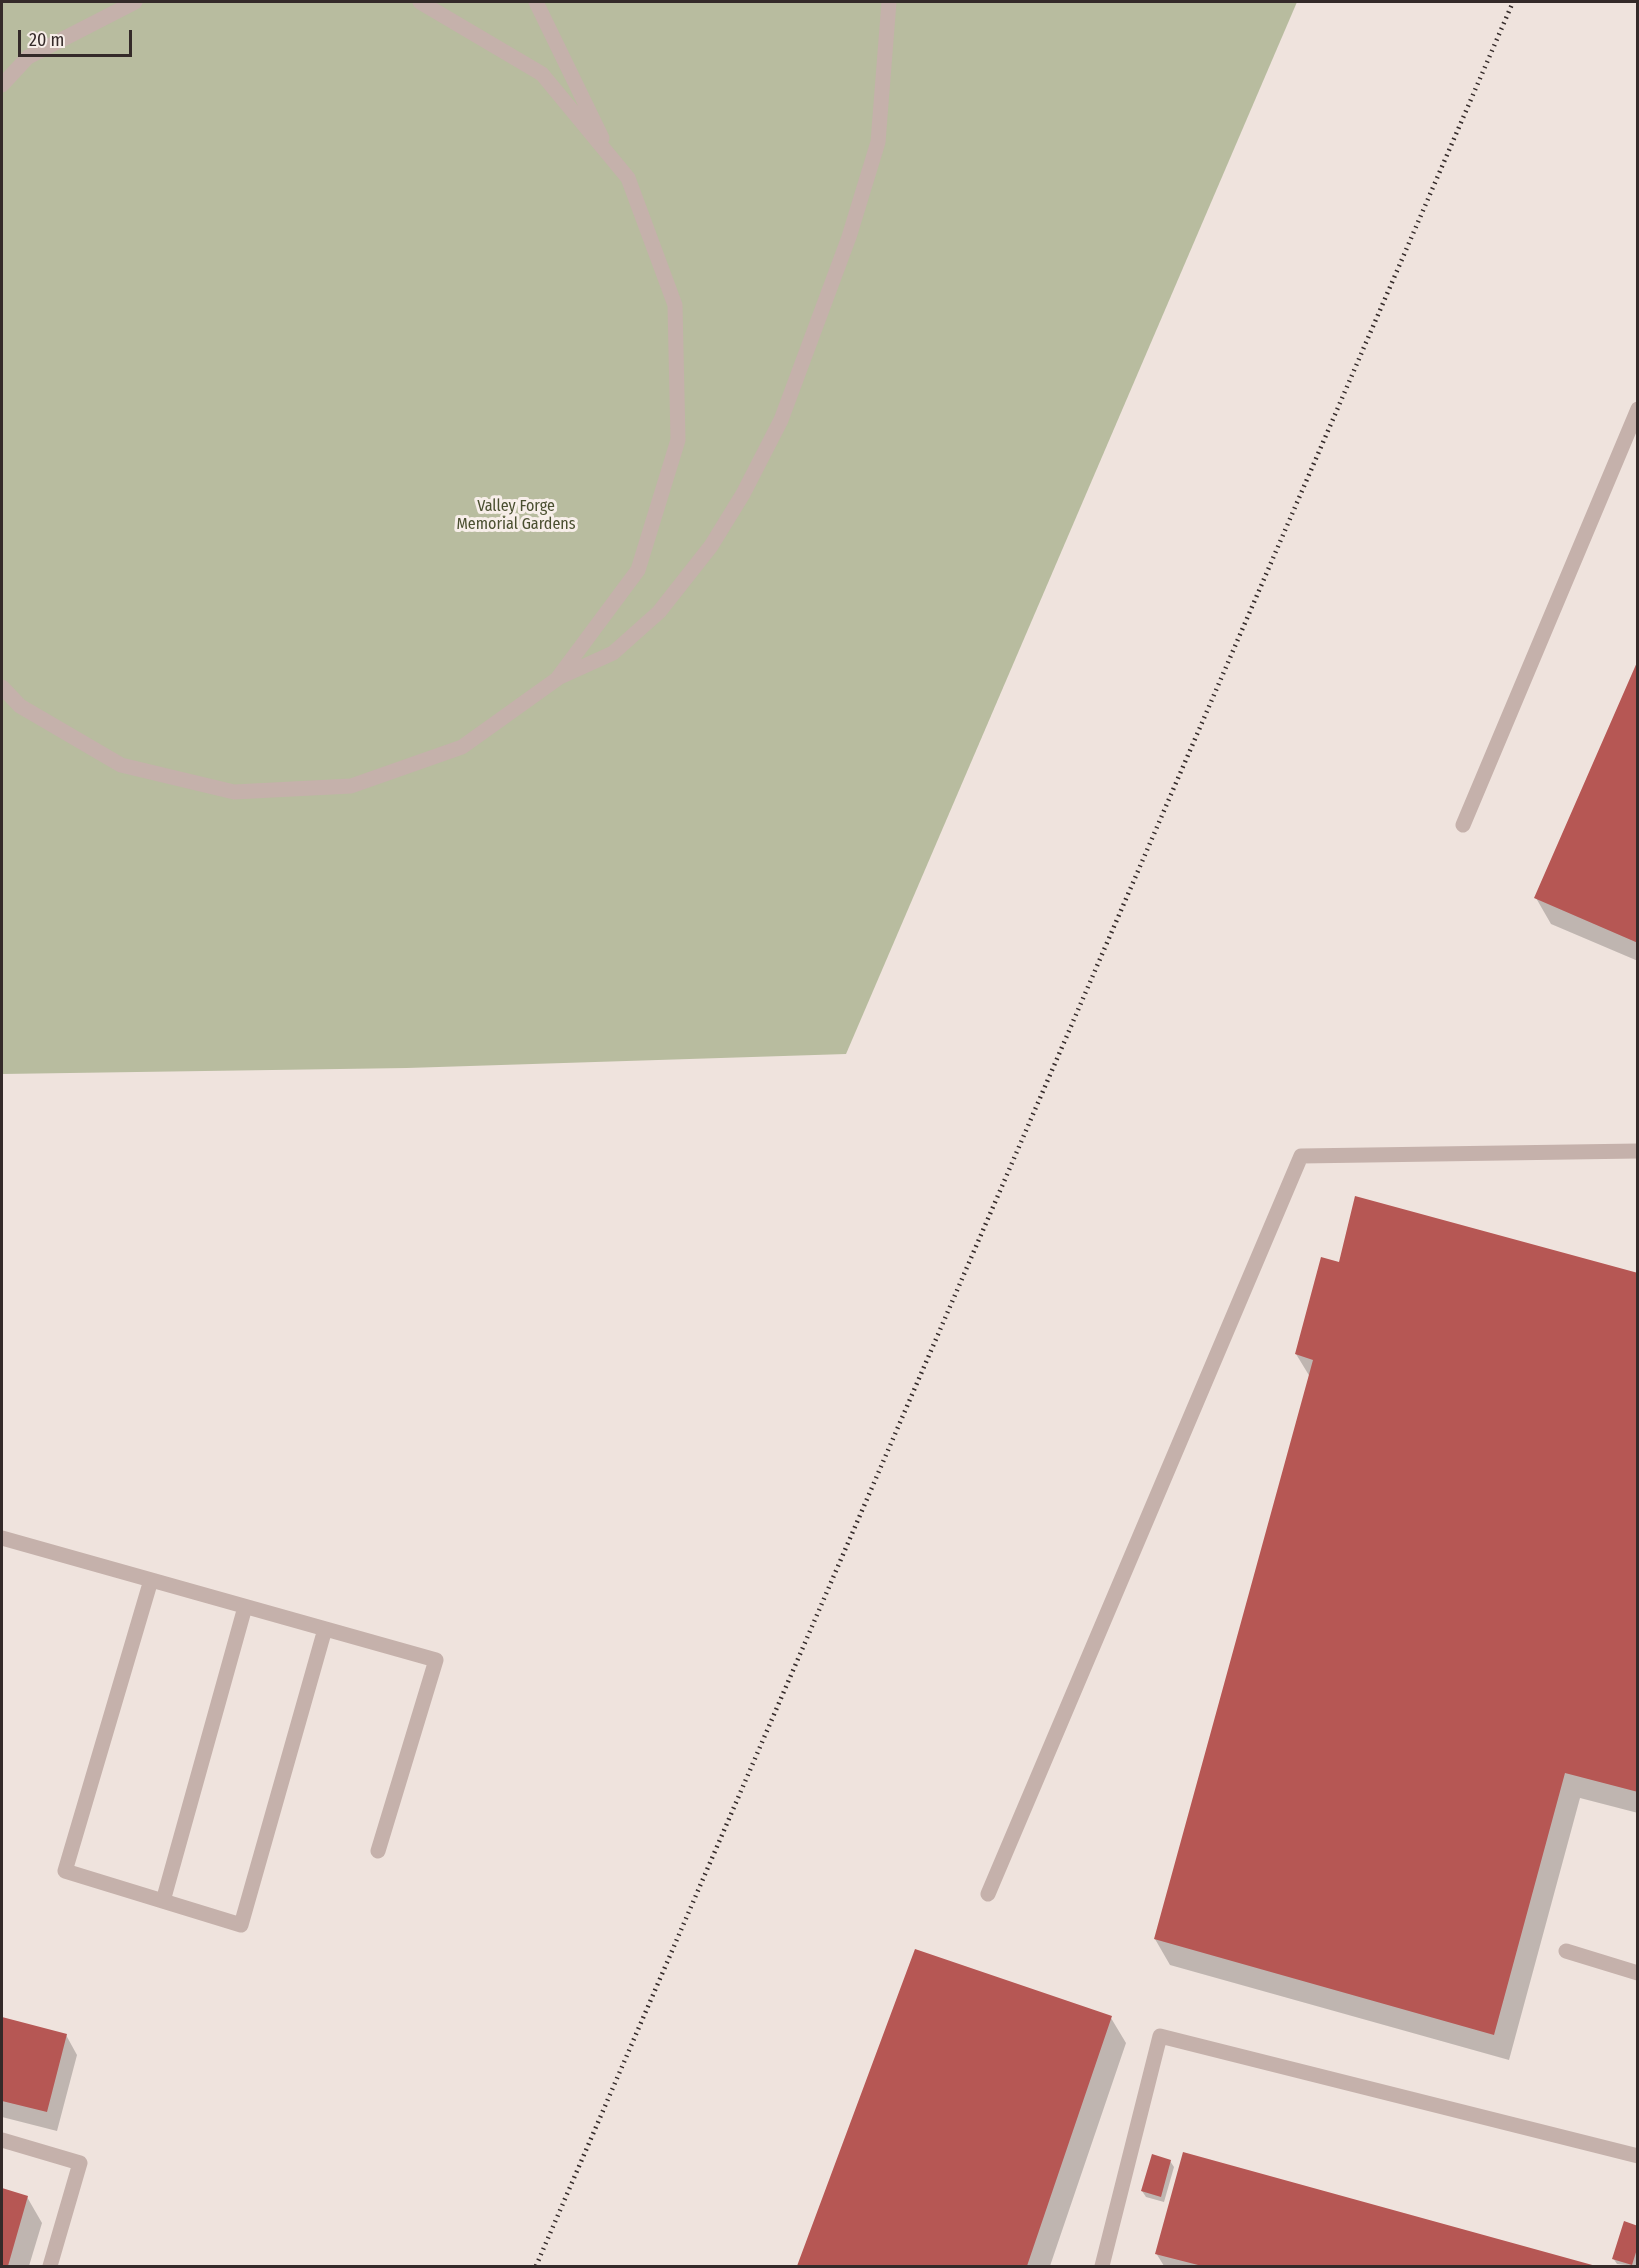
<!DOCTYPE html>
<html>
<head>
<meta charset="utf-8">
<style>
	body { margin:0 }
	#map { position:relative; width:1639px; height:2268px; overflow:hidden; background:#efe3dd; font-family:"Fira Sans Condensed",sans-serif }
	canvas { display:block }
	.frame { position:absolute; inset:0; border:3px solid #342a29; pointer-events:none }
	.scale { position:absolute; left:18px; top:30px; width:114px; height:27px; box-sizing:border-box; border:3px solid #342a29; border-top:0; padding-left:8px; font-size:18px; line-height:21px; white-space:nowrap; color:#342a29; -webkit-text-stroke:4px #f7eee9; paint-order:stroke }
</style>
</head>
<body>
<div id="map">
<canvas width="1639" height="2268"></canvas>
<div class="frame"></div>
<div class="scale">20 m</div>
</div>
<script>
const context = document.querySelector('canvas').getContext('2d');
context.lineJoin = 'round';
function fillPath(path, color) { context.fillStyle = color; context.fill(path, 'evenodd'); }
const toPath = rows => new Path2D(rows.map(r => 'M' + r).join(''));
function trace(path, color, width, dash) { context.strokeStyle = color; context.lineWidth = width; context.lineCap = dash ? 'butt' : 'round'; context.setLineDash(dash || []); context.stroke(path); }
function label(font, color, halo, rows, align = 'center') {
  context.font = font + ' "Fira Sans Condensed",sans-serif'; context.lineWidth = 6; context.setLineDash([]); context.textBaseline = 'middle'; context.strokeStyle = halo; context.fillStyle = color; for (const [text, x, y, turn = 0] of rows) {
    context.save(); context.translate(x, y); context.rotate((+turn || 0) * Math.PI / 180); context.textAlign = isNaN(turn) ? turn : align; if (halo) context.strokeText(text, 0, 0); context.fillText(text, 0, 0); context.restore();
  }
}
fillPath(toPath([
	[2,2,1297,2,846,1054,407,1068,2,1074]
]), '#b8bc9f');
fillPath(toPath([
	[1638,664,1638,961,1551,924,1536,898],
	[1340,1264,1638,1275,1638,1813,1580,1798,1509,2060,1170,1965,1155,1939,1310,1377,1296,1354],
	[916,1950,1111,2018,1126,2043,1050,2266,798,2266],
	[2,2019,66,2035,77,2055,57,2131,2,2117],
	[1184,2154,1593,2266,1164,2266,1156,2253],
	[1170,2161,1174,2167,1164,2202,1146,2197,1142,2191],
	[2,2190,27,2197,42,2223,29,2266,2,2266],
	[1638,2227,1636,2266,1617,2264,1613,2258]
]), '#0003');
fillPath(toPath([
	[1638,660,1638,943,1534,898],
	[1355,1196,1638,1273,1638,1792,1565,1773,1494,2035,1154,1939,1313,1360,1295,1354,1321,1257,1339,1262],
	[915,1949,1112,2016,1027,2266,797,2266],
	[2,2017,67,2034,47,2112,2,2101],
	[1183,2152,1596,2266,1202,2266,1155,2254],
	[1152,2154,1171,2160,1161,2197,1141,2191],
	[2,2188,28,2196,8,2266,2,2266],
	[1624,2221,1638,2226,1638,2246,1632,2265,1612,2259]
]), '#b65754');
trace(toPath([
	[536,2,602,138],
	[2,85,28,57,135,2],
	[560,677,613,653,659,612,711,546,743,494,781,420,849,237,878,142,889,2],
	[2,687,20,706,121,765,234,792,351,786,462,747,557,679,638,570,678,440,675,305,628,178,542,74,420,2],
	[1463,825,1638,409],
	[2,1538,436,1660,378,1851],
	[151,1580,65,1871,241,1925,325,1629],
	[988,1894,1301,1156,1638,1151],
	[163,1901,245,1607],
	[1566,1951,1638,1973],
	[2,2140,80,2163,50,2266],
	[1102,2266,1160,2036,1638,2156]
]), '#c5b1ab', 15);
trace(toPath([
	[536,2266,1513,2]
]), '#342a29', 4.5, [1.5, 4.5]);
label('16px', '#4a4f30', '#f7eee9', [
	["Valley Forge",516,507],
	["Memorial Gardens",516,525]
]);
</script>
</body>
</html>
